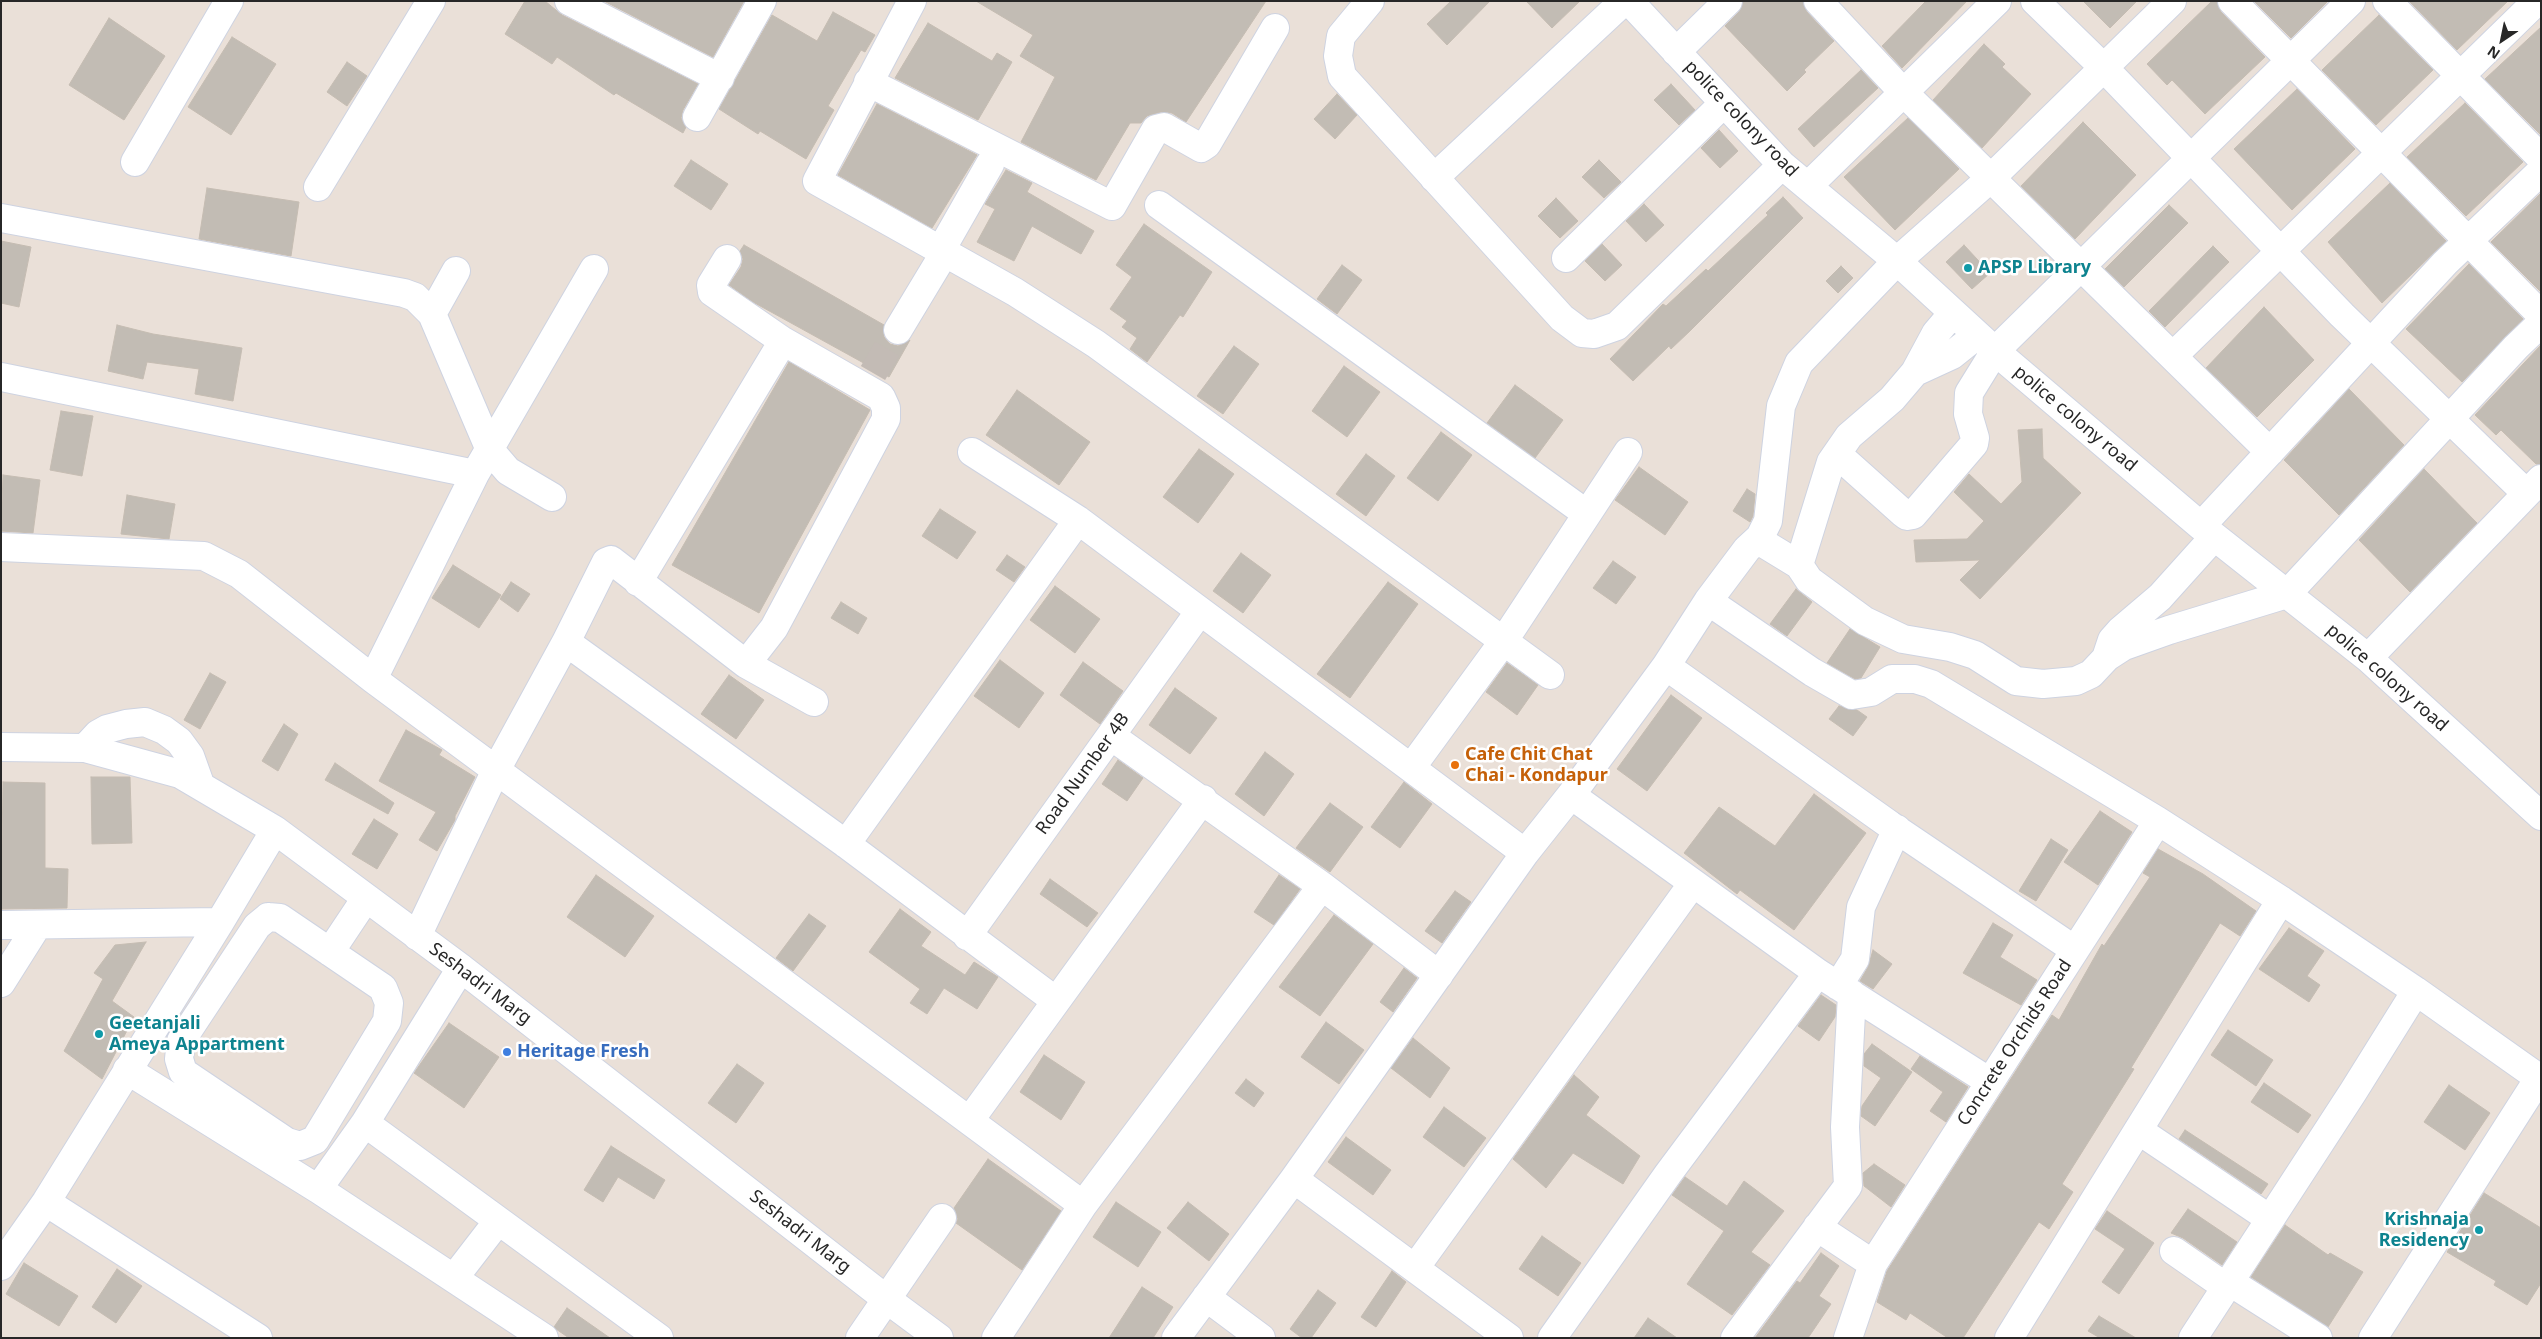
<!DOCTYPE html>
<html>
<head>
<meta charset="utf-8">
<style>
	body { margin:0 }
	#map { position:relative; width:2542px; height:1339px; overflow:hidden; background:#eae0d8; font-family:"Noto Sans",sans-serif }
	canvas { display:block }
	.frame { position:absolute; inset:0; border:2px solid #272727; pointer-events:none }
	.north { position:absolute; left:2477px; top:15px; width:50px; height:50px; -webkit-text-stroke:4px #fff; paint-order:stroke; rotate:214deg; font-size:14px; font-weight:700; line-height:20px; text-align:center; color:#272727 }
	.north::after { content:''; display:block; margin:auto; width:18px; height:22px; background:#272727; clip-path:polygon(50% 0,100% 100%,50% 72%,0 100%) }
</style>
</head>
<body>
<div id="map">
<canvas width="2542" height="1339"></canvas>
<div class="frame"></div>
<div class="north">N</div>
</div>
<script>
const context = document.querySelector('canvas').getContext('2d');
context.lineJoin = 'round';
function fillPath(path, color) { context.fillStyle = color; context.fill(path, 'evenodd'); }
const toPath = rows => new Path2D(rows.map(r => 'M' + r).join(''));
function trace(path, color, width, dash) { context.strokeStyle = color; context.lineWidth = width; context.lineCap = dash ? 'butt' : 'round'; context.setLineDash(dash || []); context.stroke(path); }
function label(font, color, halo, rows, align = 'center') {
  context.font = font + ' "Noto Sans",sans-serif'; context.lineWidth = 5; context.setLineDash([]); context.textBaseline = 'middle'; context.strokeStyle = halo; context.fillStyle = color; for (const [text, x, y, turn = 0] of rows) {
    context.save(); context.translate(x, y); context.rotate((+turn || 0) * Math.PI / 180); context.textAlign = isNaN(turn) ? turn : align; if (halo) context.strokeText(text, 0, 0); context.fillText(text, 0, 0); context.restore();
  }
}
const building = toPath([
	[525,1,545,1,562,15,698,84,683,110,681,118,686,127,683,133,616,93,614,95,557,57,552,64,505,34,525,1],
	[604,1,744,1,713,57,604,1],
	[976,1,1266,1,1186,122,1172,113,1161,112,1147,116,1141,123,1130,123,1096,180,1021,142,1055,77,1020,56,1033,35,976,1],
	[1451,1,1490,1,1447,45,1427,24,1451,1],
	[1526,1,1580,1,1552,28,1526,1],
	[1743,1,1803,1,1807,12,1834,41,1804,70,1806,72,1787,91,1725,26,1739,12,1743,1],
	[1926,1,1967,1,1902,68,1882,46,1926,1],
	[2083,1,2137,1,2110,28,2083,1],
	[2212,1,2217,1,2221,12,2265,57,2205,114,2172,80,2167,85,2147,64,2212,1],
	[2254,1,2328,1,2291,38,2254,1],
	[2409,1,2508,1,2457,50,2409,1],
	[833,12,875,35,865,52,861,50,828,106,834,110,806,159,760,131,758,134,719,109,772,15,817,41,833,12],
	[2379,15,2433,70,2376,125,2322,70,2379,15],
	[109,18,165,56,124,120,69,85,109,18],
	[928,23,992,61,997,53,1012,62,978,120,895,78,928,23],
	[2541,27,2541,135,2485,79,2541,27],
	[232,37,276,64,231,135,188,107,232,37],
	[1984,44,2005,64,2002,67,2031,94,1982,148,1933,100,1984,44],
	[347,62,367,76,347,106,327,92,347,62],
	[1861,70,1878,88,1814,147,1798,129,1861,70],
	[1671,84,1695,110,1679,125,1654,100,1671,84],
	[2297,89,2355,149,2292,210,2234,149,2297,89],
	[1337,94,1357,115,1335,139,1314,119,1337,94],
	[2465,103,2523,162,2466,216,2407,157,2465,103],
	[877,104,977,155,932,228,838,175,877,104],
	[1908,118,1959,169,1895,230,1844,177,1908,118],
	[2083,122,2136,175,2075,239,2021,186,2083,122],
	[1719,130,1738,151,1720,168,1701,148,1719,130],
	[691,160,728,184,711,210,674,186,691,160],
	[1599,160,1621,182,1604,198,1582,177,1599,160],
	[1006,170,1032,183,1027,192,1094,231,1081,254,1032,226,1014,261,977,242,995,209,985,204,1006,170],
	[2390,183,2446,241,2382,303,2328,242,2390,183],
	[207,188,299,202,291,256,199,239,207,188],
	[2541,193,2541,292,2491,242,2541,193],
	[1783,197,1803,218,1690,331,1671,349,1669,346,1633,381,1610,359,1663,304,1666,306,1706,269,1708,271,1768,215,1766,213,1783,197],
	[1556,198,1578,221,1560,238,1538,216,1556,198],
	[1644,204,1664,225,1646,242,1626,221,1644,204],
	[2169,205,2188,223,2124,287,2105,269,2169,205],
	[1144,224,1212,272,1183,317,1180,315,1147,362,1130,349,1137,338,1122,327,1127,321,1110,309,1132,277,1116,265,1144,224],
	[1,241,31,247,19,307,1,303,1,241],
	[1602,244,1622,265,1605,281,1585,261,1602,244],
	[744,245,884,325,884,337,890,344,898,346,910,340,889,377,753,302,729,285,741,267,743,259,740,251,744,245],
	[1964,245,1990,273,1972,289,1946,262,1964,245],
	[2213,246,2229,262,2165,327,2149,311,2213,246],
	[2469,264,2523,319,2462,382,2406,329,2469,264],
	[1342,265,1362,280,1337,314,1317,299,1342,265],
	[1841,266,1853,278,1838,293,1826,281,1841,266],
	[2264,307,2314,360,2257,417,2206,368,2264,307],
	[117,325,153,334,242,348,233,401,195,394,199,369,147,362,143,379,108,371,117,325],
	[2541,345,2541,464,2536,464,2501,430,2496,435,2475,415,2541,345],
	[1234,346,1259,364,1223,414,1197,396,1234,346],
	[789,362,870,410,759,613,672,565,789,362],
	[1344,366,1380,392,1347,437,1312,411,1344,366],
	[1515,385,1563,420,1535,458,1487,423,1515,385],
	[2349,389,2404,445,2339,515,2284,460,2349,389],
	[1017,390,1090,442,1059,485,986,435,1017,390],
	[61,411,93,416,82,476,50,470,61,411],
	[2042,429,2043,458,2081,493,1980,599,1960,580,1980,560,1916,562,1914,540,1967,539,1984,521,1954,492,1969,474,2001,504,2022,482,2018,430,2042,429],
	[1441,432,1472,455,1438,501,1407,478,1441,432],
	[1199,449,1234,474,1198,523,1163,497,1199,449],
	[1366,454,1395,476,1366,516,1336,494,1366,454],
	[1639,467,1688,502,1665,535,1615,500,1639,467],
	[2424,469,2477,523,2410,592,2359,540,2424,469],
	[3,475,40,480,33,533,1,531,3,475],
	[1747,489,1755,494,1753,516,1750,522,1733,511,1747,489],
	[127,495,175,504,169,539,121,534,127,495],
	[940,509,976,532,957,559,922,536,940,509],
	[1241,553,1271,575,1243,613,1213,591,1241,553],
	[1007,555,1025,567,1014,582,996,570,1007,555],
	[1613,561,1636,577,1616,604,1593,588,1613,561],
	[453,565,501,595,479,628,432,598,453,565],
	[511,582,530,594,518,612,500,599,511,582],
	[1388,582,1418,604,1350,698,1317,674,1388,582],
	[1055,586,1100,619,1075,653,1030,620,1055,586],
	[1796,589,1812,602,1787,636,1770,624,1796,589],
	[841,602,867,618,858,634,831,618,841,602],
	[1850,629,1880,647,1861,678,1855,679,1827,663,1850,629],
	[1000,660,1044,693,1019,728,974,696,1000,660],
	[1083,662,1123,691,1100,724,1060,695,1083,662],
	[1507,663,1538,685,1517,715,1486,692,1507,663],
	[210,673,226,682,200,729,184,720,210,673],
	[729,675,764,700,736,739,701,714,729,675],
	[1175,688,1217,718,1190,754,1149,725,1175,688],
	[1671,695,1702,718,1647,791,1617,769,1671,695],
	[1839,706,1857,710,1867,717,1853,736,1829,719,1839,706],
	[284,724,298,734,278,771,262,761,284,724],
	[406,730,442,750,439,755,475,777,455,816,455,820,437,851,419,840,436,812,379,781,406,730],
	[1265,752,1294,774,1264,816,1235,794,1265,752],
	[1118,760,1143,778,1127,801,1102,784,1118,760],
	[335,763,394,803,388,814,325,780,335,763],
	[91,777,130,777,132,843,92,844,91,777],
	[3,782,45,783,45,868,68,869,67,908,1,909,3,782],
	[1404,782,1432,804,1400,848,1371,827,1404,782],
	[1814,794,1866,833,1794,930,1740,890,1737,894,1684,853,1719,807,1775,846,1814,794],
	[1330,803,1363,827,1330,872,1296,848,1330,803],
	[2100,811,2132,832,2098,885,2064,862,2100,811],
	[374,819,398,834,377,869,352,854,374,819],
	[2051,839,2068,850,2036,901,2019,891,2051,839],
	[2158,849,2203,874,2256,911,2240,936,2220,923,2131,1068,2134,1069,2062,1184,2073,1192,2049,1229,2039,1222,1963,1338,1948,1338,1910,1313,1906,1320,1877,1302,1887,1271,2052,1015,2059,1020,2102,944,2104,946,2150,877,2143,873,2158,849],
	[596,875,654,916,625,957,567,917,596,875],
	[1279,875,1300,889,1274,925,1254,912,1279,875],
	[1050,879,1098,913,1087,927,1040,894,1050,879],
	[1455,891,1471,902,1442,943,1425,931,1455,891],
	[900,909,931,932,921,946,965,975,974,962,998,977,977,1009,944,988,927,1014,910,1003,920,989,869,952,900,909],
	[809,914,826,926,793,971,776,958,809,914],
	[1334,915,1373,944,1320,1016,1279,987,1334,915],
	[1993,923,2013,935,2000,957,2037,980,2021,1005,1963,973,1993,923],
	[2289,928,2324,951,2307,976,2320,985,2309,1002,2259,969,2289,928],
	[146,942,112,1001,134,1017,102,1079,64,1051,103,979,94,973,115,945,146,942],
	[1873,950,1892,964,1873,989,1860,981,1868,967,1873,950],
	[1404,968,1417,978,1393,1012,1380,1002,1404,968],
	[1821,995,1836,1005,1835,1017,1819,1041,1798,1026,1821,995],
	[1326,1022,1364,1050,1339,1084,1301,1057,1326,1022],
	[449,1023,499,1057,464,1108,414,1073,449,1023],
	[2228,1030,2273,1060,2256,1086,2211,1055,2228,1030],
	[1413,1038,1450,1068,1430,1098,1391,1068,1413,1038],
	[1872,1044,1912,1072,1875,1126,1861,1116,1862,1106,1881,1078,1864,1066,1864,1054,1872,1044],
	[1044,1055,1085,1082,1061,1120,1020,1092,1044,1055],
	[1920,1056,1968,1087,1946,1122,1930,1111,1943,1092,1911,1069,1920,1056],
	[737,1064,764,1083,736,1123,708,1103,737,1064],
	[1574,1075,1599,1097,1586,1115,1640,1156,1623,1184,1573,1153,1546,1188,1513,1159,1574,1075],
	[1246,1079,1264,1093,1254,1107,1235,1093,1246,1079],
	[2264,1083,2311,1115,2298,1133,2251,1102,2264,1083],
	[2449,1085,2490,1113,2465,1150,2424,1122,2449,1085],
	[1444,1107,1486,1138,1464,1167,1423,1137,1444,1107],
	[2185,1130,2268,1184,2261,1194,2179,1139,2185,1130],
	[1346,1137,1391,1170,1373,1195,1328,1162,1346,1137],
	[611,1146,665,1180,654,1199,618,1177,603,1202,584,1190,611,1146],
	[988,1159,1061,1211,1022,1270,956,1223,958,1219,954,1208,988,1159],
	[1874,1164,1905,1185,1891,1207,1864,1186,1863,1173,1874,1164],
	[1685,1177,1727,1206,1744,1181,1784,1211,1751,1252,1770,1265,1732,1315,1687,1284,1724,1231,1672,1195,1685,1177],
	[2484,1193,2541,1228,2541,1283,2527,1305,2494,1285,2496,1281,2447,1252,2484,1193],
	[1116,1202,1161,1232,1138,1267,1093,1237,1116,1202],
	[1188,1202,1229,1234,1209,1261,1167,1228,1188,1202],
	[2188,1209,2237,1242,2222,1265,2183,1238,2171,1233,2188,1209],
	[2107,1211,2154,1243,2119,1294,2102,1282,2125,1249,2095,1229,2107,1211],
	[2285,1225,2328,1255,2330,1253,2363,1272,2328,1327,2251,1277,2285,1225],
	[1542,1236,1581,1263,1558,1296,1519,1269,1542,1236],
	[1821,1253,1839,1266,1819,1296,1831,1304,1808,1338,1755,1338,1797,1281,1800,1283,1821,1253],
	[24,1263,78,1296,59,1326,6,1294,24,1263],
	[117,1269,142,1286,116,1323,92,1307,117,1269],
	[1392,1271,1406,1282,1376,1327,1361,1317,1392,1271],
	[1142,1287,1173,1307,1153,1338,1109,1338,1142,1287],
	[1318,1290,1336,1303,1311,1338,1302,1338,1290,1329,1318,1290],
	[567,1308,610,1338,569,1338,556,1329,554,1327,567,1308],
	[2099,1316,2136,1338,2100,1338,2088,1331,2099,1316],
	[1648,1318,1677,1338,1634,1338,1648,1318]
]);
fillPath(building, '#c2bcb4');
trace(building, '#c5bcb2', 1);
trace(toPath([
	[873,373,898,330]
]), '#c3bbb5', 28, [28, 14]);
const minor = toPath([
	[569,1,720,78],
	[912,1,817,181,1015,292,1096,344,1550,675],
	[1370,1,1341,36,1338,56,1342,76,1562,318,1582,333,1594,334,1617,326,1782,165],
	[1629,1,1782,165,1897,261,1995,351,2201,526,2368,658,2541,816],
	[1818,1,1903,92,2270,452],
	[2035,1,2104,68,2342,315,2526,493],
	[2232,1,2541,315],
	[2387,1,2541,158],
	[1676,52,1728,1],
	[868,82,1112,206,1156,129,1164,127,1201,148,1207,144,1275,28],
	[697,117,762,1],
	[135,162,229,1],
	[1434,178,1624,1],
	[1808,186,1997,1],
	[318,187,431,1],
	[1159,205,1587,514],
	[1,218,404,293,415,297,432,314,490,450,508,471,552,497],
	[941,250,990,164],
	[1566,258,1724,103],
	[727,259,711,285,712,292,783,341],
	[432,314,456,271],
	[898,330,945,252],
	[2173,356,2537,1],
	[1915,372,1952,355,1977,335],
	[1,377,475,474],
	[972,452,1078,520,1525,853,1294,1179,1176,1338],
	[1837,454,1903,513,1907,516,1913,515,1974,444,1975,438,1968,414,1969,393,1995,351,2351,1],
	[2201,526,2445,263,2541,171],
	[1758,540,1799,565,1809,580,1865,621,1903,639,1950,647,1975,655,2016,681,2043,684,2076,681,2091,674,2107,657,2124,646,2169,630,2287,594,2516,347,2541,323],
	[1,547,204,556,239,574,373,679,1083,1205],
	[1799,565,1831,462,1849,436,1892,399,1915,372,1936,333,1953,313],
	[638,582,783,341,881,397,886,408,886,419,774,628,746,664],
	[1708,601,1812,672,1852,695,1871,692,1892,679,1915,679,1931,684,2158,821,2281,900,2416,991,2539,1078],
	[566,642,606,562,611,560,746,664,814,702],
	[2107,655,2112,640,2120,631,2160,597,2214,537],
	[2368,658,2541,479],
	[1666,666,1890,825,2075,950],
	[373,679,475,474,594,269],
	[1111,736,1322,886,1439,975],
	[1,747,85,748,180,774,275,830,461,968,885,1298,939,1338],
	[85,748,98,734,107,729,126,724,145,722,164,730,179,741,190,756,200,784],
	[1411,768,1503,642,1628,452],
	[1571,795,1818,973,1990,1082],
	[846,844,1078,520],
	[1525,853,1571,795,1666,666,1708,601,1747,549,1760,537,1768,521,1781,406,1799,363,1897,261,1992,177,2172,1],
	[268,917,280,918,383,988,389,1003,387,1021,315,1140,300,1146,287,1142,183,1072,179,1059,181,1041,257,926,268,917],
	[220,922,275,830],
	[1,925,220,922,46,1202,1,1266],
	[417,936,496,770,566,642,846,844,1056,1001],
	[967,936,1200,611],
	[330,952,366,898],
	[1,983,37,926],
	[1838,986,1855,959,1861,907,1897,829],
	[127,1070,318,1189,544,1338],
	[970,1120,1203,799],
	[365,1123,659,1338],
	[2138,1130,2270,1219],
	[1294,1179,1509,1338],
	[318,1189,365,1123,461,968],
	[46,1202,258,1338],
	[1817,1227,1873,1264,1848,1338],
	[2174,1251,2226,1287],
	[1873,1264,2158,821],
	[1415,1268,1693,883],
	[454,1278,498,1221],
	[2230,1282,2318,1338],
	[1206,1297,1261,1338],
	[860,1338,942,1218],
	[996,1338,1083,1205,1322,886],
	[1552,1338,1668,1174,1818,973],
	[1735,1338,1848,1186,1845,1127,1852,994],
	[2009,1338,2281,900],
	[2193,1338,2353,1092,2416,991],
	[2373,1338,2539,1078,2541,1079]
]);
trace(minor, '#ced3e1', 30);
trace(minor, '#fff', 28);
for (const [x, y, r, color] of [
	[1968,268,5,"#0f9aa8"],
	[1455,765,5,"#e8710a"],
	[99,1034,5,"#0f9aa8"],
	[507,1052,5,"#3f7fe0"],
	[2479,1230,5,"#0f9aa8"]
]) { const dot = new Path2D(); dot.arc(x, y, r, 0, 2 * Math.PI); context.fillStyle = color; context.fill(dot); trace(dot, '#fff', 2); }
label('18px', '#272727', '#fff', [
	["police colony road",1741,119,46],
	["police colony road",2075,419,40],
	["police colony road",2387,678,41],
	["Road Number 4B",1083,774,-54],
	["Seshadri Marg",480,984,37],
	["Concrete Orchids Road",2015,1043,-57],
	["Seshadri Marg",800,1232,38]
]);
label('bold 18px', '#0d838f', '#fff', [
	["APSP Library",1978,268],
	["Geetanjali",109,1024],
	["Ameya Appartment",109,1045],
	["Krishnaja",2469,1220,"right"],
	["Residency",2469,1241,"right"]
], 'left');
label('bold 18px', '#c56008', '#fff', [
	["Cafe Chit Chat",1465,755],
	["Chai - Kondapur",1465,776]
], 'left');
label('bold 18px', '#366cbe', '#fff', [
	["Heritage Fresh",517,1052]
], 'left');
</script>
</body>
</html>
